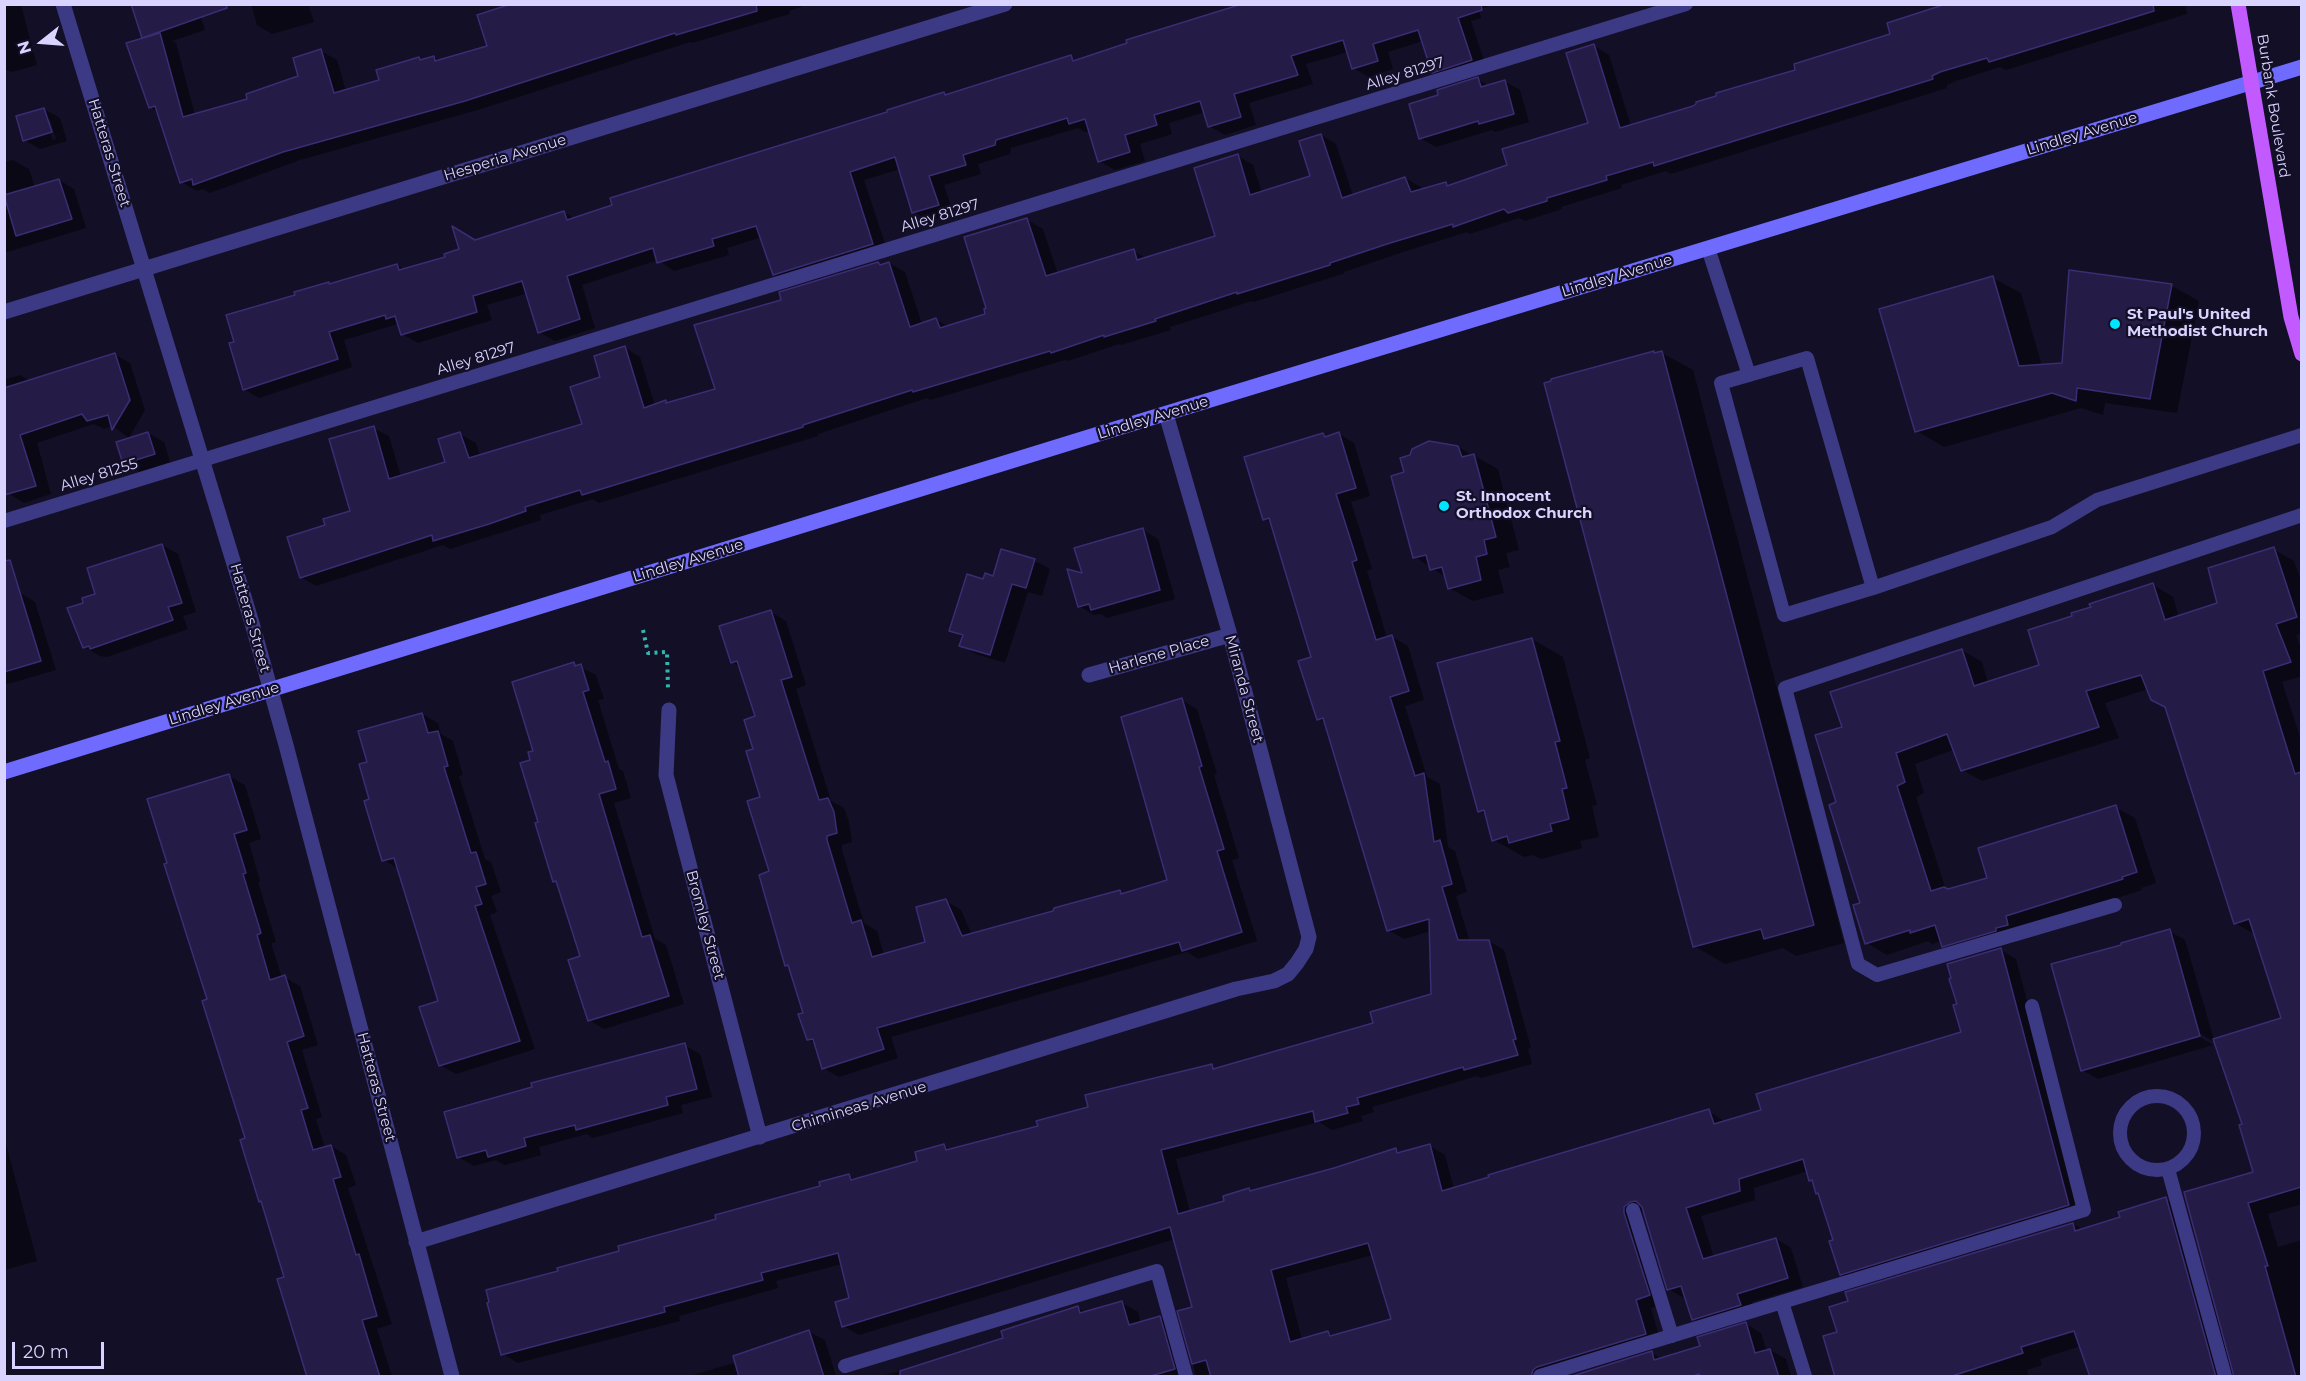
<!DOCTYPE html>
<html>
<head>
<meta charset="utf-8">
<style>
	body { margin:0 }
	#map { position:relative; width:2306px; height:1381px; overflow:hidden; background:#130f26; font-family:Montserrat,sans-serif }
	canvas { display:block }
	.frame { position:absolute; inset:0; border:6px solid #d9d4ff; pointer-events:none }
	.north { position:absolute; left:12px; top:12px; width:60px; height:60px; -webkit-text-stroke:4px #130f26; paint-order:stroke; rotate:253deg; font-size:16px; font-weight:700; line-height:24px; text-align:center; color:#d9d4ff }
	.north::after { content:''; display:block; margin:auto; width:21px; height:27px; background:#d9d4ff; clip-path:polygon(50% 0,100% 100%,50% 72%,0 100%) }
	.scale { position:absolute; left:12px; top:1342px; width:92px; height:27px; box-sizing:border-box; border:3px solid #d9d4ff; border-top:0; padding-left:8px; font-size:18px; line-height:21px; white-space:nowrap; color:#d9d4ff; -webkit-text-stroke:4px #130f26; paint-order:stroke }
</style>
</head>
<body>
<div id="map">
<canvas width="2306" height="1381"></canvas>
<div class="frame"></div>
<div class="north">N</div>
<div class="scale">20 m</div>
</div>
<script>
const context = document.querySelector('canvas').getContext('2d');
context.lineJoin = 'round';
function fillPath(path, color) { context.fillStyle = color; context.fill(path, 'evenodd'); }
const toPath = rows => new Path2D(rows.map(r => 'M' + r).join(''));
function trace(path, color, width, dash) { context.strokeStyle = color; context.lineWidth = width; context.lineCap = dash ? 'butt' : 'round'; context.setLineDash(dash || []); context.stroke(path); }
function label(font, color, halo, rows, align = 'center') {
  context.font = font + ' Montserrat,sans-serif'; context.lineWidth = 4.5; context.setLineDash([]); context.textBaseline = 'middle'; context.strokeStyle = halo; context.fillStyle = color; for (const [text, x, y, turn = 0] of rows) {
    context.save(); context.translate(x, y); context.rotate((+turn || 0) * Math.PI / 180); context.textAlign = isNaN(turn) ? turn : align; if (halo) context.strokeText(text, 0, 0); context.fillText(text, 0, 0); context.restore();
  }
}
fillPath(toPath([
	[4,4,21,5,37,65,11,72,4,69],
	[251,4,308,4,314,22,272,34,257,25],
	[512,4,810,4,789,11,790,14,692,43,690,42,481,109,300,160,210,193,203,189,197,191,181,182,159,113,150,107,146,39,143,37,199,12,205,30,172,41,176,43,195,115,249,100,300,77,321,51,337,60,346,91,381,81,419,59,422,61,434,57,440,61,489,47],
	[1245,4,1494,4,1479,10,1481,18,1471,21,1487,69,1448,81,1433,72,1423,41,1388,52,1393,69,1369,77,1353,68,1348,52,1306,64,1313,84,1249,103,1256,125,1225,135,1209,126,1205,112,1169,123,1172,134,1140,144,1145,161,1115,170,1099,161,1090,131,1085,132,1078,128,1011,148,1010,154,978,164,981,174,944,185,953,213,929,221,914,212,900,169,864,180,888,253,790,283,774,274,762,237,727,248,729,255,674,271,658,260,582,285,595,328,555,341,539,332,528,293,487,305,492,320,418,343,402,334,398,324,344,340,352,367,259,398,244,389,297,296,328,284,332,285,397,265,405,270,446,258,475,241,564,212,575,219,944,94,948,96,1071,57,1077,61],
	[1955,4,2185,4,2187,14,2006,70,2000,67,1956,81,1947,85,1947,88,1671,174,1666,171,1621,185,1622,188,1561,207,1562,209,1525,221,1519,218,1470,234,1467,232,1403,252,1344,272,1345,273,1254,302,1252,301,1170,327,1171,330,1121,345,1119,344,1068,361,1065,360,930,400,927,398,818,434,818,436,599,503,593,499,540,515,541,520,450,549,443,545,316,586,301,577,326,526,351,512,373,428,389,436,401,477,447,463,460,434,476,443,480,456,584,425,602,378,625,348,640,357,655,406,665,402,669,404,717,390,783,301,878,263,882,265,889,263,905,272,922,324,936,320,949,327,987,315,1027,220,1043,229,1058,274,1134,251,1147,259,1216,237,1238,156,1253,165,1262,193,1312,177,1321,135,1336,144,1353,196,1405,178,1421,187,1422,190,1445,183,1450,186,1509,166,1590,124,1594,46,1609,55,1631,126,1797,71,1892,35],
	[1478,79,1489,86,1504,81,1520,90,1529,122,1495,132,1492,130,1436,147,1420,138],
	[44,109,60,118,67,141,40,149,24,140],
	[46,120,50,120,56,139,53,140],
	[13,160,29,169,35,188,59,180,74,189,86,228,4,253,4,162],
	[2070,272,2172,286,2199,301,2177,413,2105,403,2103,415,2081,408,1944,447,1917,431,1993,278,2021,293,2042,366,2064,365],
	[1653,353,1656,354,1662,353,1693,370,1844,943,1796,956,1783,948,1725,964,1694,946],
	[114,354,130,363,145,410,129,438,113,426,104,429,94,424,37,443,51,494,24,503,8,493,4,495,4,380,20,375,30,381],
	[148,433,164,442,170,462,140,472,124,463],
	[1339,434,1354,443,1370,496,1351,502,1372,569,1367,571,1387,638,1392,637,1408,646,1424,700,1405,706,1427,777,1440,784,1448,847,1455,851,1467,892,1456,896,1470,942,1489,941,1504,950,1531,1048,1528,1049,1532,1064,1481,1078,1477,1076,1372,1107,1374,1112,1361,1116,1363,1121,1332,1130,1319,1122,1176,1159,1190,1212,1226,1202,1249,1190,1252,1192,1335,1169,1396,1150,1402,1153,1430,1146,1445,1155,1454,1189,1709,1111,1725,1122,1763,1111,1963,1033,1959,1005,2001,950,2016,959,2083,1214,1856,1283,1841,1274,1834,1241,1820,1195,1817,1193,1808,1171,1754,1188,1755,1200,1701,1216,1714,1258,1776,1239,1791,1248,1803,1287,1752,1302,1755,1314,1709,1328,1693,1319,1686,1297,1684,1298,1668,1289,1643,1208,1639,1222,1665,1304,1651,1308,1661,1343,1552,1376,1196,1376,1179,1312,1193,1308,1175,1239,859,1335,843,1326,851,1299,842,1264,776,1281,778,1288,679,1316,680,1321,518,1363,503,1354,559,1273,822,1187,849,1176,856,1180,919,1162,944,1146,952,1150,1039,1127,1212,1066,1218,1069,1375,1024,1433,995,1431,931,1404,939,1388,930,1326,723,1318,719,1313,658,1272,523,1264,519,1323,435,1328,437],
	[1373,1255,1393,1320,1335,1336,1328,1332,1302,1340,1286,1278],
	[1458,447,1498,469,1519,550,1506,553,1510,567,1498,570,1504,593,1473,601,1449,588,1447,578,1415,557,1406,473],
	[1143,530,1158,539,1175,599,1107,618,1101,614,1094,615,1079,606,1084,576],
	[162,545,178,554,196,612,183,616,188,629,107,657,100,656,84,647,85,604],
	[2273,549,2294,561,2302,584,2302,633,2296,635,2302,651,2302,676,2282,682,2302,743,2302,1204,2268,1214,2278,1247,2302,1240,2302,1376,2090,1376,2081,1346,2040,1359,2042,1365,2027,1370,2029,1376,1836,1376,1838,1332,2073,1224,2083,1230,2122,1218,2166,1199,2186,1210,2211,1299,2214,1299,2255,1173,2244,1125,2216,1043,2194,1030,2193,1033,2213,1045,2098,1079,2082,1070,2123,946,2169,931,2185,940,2214,1040,2282,1019,2256,935,2235,923,2167,708,2148,689,2105,703,2119,738,1982,781,1962,770,1955,749,1915,764,1924,793,1916,797,1946,890,1989,879,2115,807,2135,818,2156,883,2141,888,2142,890,2025,927,2015,940,2016,942,1963,957,1943,946,1942,941,1932,944,1928,941,1887,955,1867,943,1862,904,1838,803,1843,728,1962,650,1982,662,1988,683,2041,666,2074,617,2153,585,2173,597,2179,617,2218,604],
	[1002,551,1035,561,1050,569,1042,596,1028,592,1005,663,976,654,961,645,964,638,951,630,984,581,994,578],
	[20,593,35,602,56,670,4,685,4,598],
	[771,612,786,621,806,685,796,689,831,801,844,808,849,822,852,842,842,845,842,850,864,923,877,931,884,955,927,944,946,901,961,910,972,935,1120,892,1125,895,1169,881,1181,700,1197,709,1217,774,1214,775,1239,858,1232,860,1257,941,1198,959,1187,952,891,1037,898,1058,839,1077,823,1068,816,1044,808,1039,805,1014,790,967,786,965,771,872,755,750,757,717,741,668,732,662],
	[1532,639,1563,657,1590,758,1585,760,1597,805,1592,806,1599,837,1580,841,1582,848,1541,859,1533,855,1524,857,1494,840,1487,815,1479,811],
	[574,664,596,675,604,699,598,700,619,769,623,771,631,798,614,803,655,939,666,945,684,1004,604,1029,589,1020,582,957,558,882,554,881,539,823,532,761],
	[422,714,438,723,441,734,453,741,463,775,459,776,485,859,491,862,501,892,491,896,497,912,490,915,535,1049,456,1074,440,1065,440,1002,399,869,384,860,371,800,369,763],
	[229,776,245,785,261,839,249,843,260,881,258,882,276,942,271,943,282,978,284,977,300,986,318,1045,302,1050,322,1117,316,1119,325,1148,331,1146,346,1155,356,1185,348,1188,392,1324,377,1329,392,1376,309,1376,286,1278,263,1203,260,1201,247,1139,209,1000],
	[684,1045,700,1054,712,1097,681,1105,683,1113,593,1138,587,1134,539,1147,541,1155,505,1165,496,1160,474,1166,458,1157],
	[4,1136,37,1261,4,1270],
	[1122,1303,1138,1312,1141,1323,1160,1318,1176,1327,1189,1376,882,1376,1005,1339,1078,1308,1087,1313],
	[1746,1324,1761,1333,1767,1351,1770,1350,1786,1359,1791,1376,1574,1376,1652,1353,1662,1359,1702,1347],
	[809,1332,825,1340,836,1376,690,1376,737,1362]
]), '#0007');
const building = toPath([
	[131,4,226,4,227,8,142,38,131,4],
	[511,4,756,4,757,11,676,35,675,33,465,101,283,152,193,185,192,179,180,183,155,106,149,108,126,43,160,33,183,117,247,99,246,94,298,76,293,58,321,49,334,93,379,80,376,70,419,57,420,60,434,56,435,61,487,46,477,15,511,4],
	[1242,4,1481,4,1482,10,1458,18,1472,60,1432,73,1418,30,1373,44,1378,61,1352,69,1343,40,1291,56,1298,75,1234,94,1241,117,1208,127,1200,101,1154,115,1157,125,1125,135,1130,152,1098,162,1085,119,1069,124,1067,118,996,140,995,145,963,155,966,165,929,176,939,205,912,213,895,157,850,172,873,244,773,275,756,226,712,239,714,246,657,263,653,248,567,276,580,319,538,333,522,281,473,296,477,312,401,335,395,316,386,319,385,315,329,332,338,359,243,390,229,343,234,342,226,315,295,295,294,292,329,282,329,284,397,264,399,270,445,257,444,254,459,249,452,226,475,240,564,211,567,220,612,205,610,198,887,112,887,110,944,92,945,95,1071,55,1073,61,1127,43,1126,40,1242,4],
	[1946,4,2153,4,2154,11,1989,62,1987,58,1940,72,1932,76,1933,79,1654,166,1653,162,1606,176,1607,180,1547,198,1547,201,1508,213,1504,209,1453,227,1453,224,1387,244,1330,263,1330,265,1237,294,1237,292,1155,319,1156,321,1104,337,1104,335,1051,353,1050,351,913,392,912,390,803,425,803,427,582,495,580,490,525,507,526,511,489,524,433,541,432,535,300,578,287,537,325,525,323,519,350,511,329,439,374,426,389,479,445,462,438,439,460,432,469,458,582,424,570,387,600,377,594,356,625,346,644,408,666,400,666,403,715,389,694,325,781,300,779,292,878,262,880,265,889,262,910,327,936,318,940,328,985,314,984,309,986,308,964,237,1027,218,1046,276,1134,249,1137,260,1215,236,1194,168,1238,154,1250,195,1310,176,1299,141,1321,134,1342,198,1405,177,1411,192,1446,182,1447,186,1507,165,1502,149,1588,123,1566,53,1594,44,1620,128,1693,106,1696,104,1696,102,1716,96,1716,93,1795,70,1794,64,1890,34,1887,23,1946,4],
	[1478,77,1481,87,1505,80,1514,114,1479,124,1478,121,1419,139,1409,104,1438,95,1437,90,1478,77],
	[44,108,52,132,23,141,16,116,44,108],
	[59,179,72,219,16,236,4,195,59,179],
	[2069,270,2172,284,2150,399,2077,388,2076,401,2052,393,1915,432,1879,309,1993,276,2019,366,2062,363,2069,270],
	[1654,351,1654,353,1662,351,1814,925,1764,939,1761,929,1693,947,1544,383,1551,381,1551,379,1654,351],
	[115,353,130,400,112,430,108,415,87,421,82,414,20,435,36,486,4,495,4,388,115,353],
	[148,432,155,454,123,464,116,442,148,432],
	[1339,432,1356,488,1336,494,1357,560,1352,562,1376,640,1392,635,1409,691,1390,697,1415,776,1424,773,1434,842,1440,840,1452,884,1442,887,1458,940,1489,940,1516,1039,1513,1040,1518,1055,1464,1070,1463,1067,1357,1098,1359,1104,1346,1107,1348,1113,1315,1122,1313,1111,1161,1150,1178,1214,1224,1201,1223,1196,1249,1188,1250,1191,1334,1168,1396,1148,1397,1153,1430,1144,1442,1191,1489,1177,1488,1175,1709,1109,1714,1124,1761,1110,1756,1094,1961,1032,1953,1005,1957,1004,1949,979,1951,978,1947,964,2001,948,2069,1205,1840,1275,1829,1241,1833,1240,1818,1193,1816,1194,1812,1180,1809,1181,1803,1159,1739,1179,1740,1191,1686,1208,1703,1259,1776,1238,1788,1278,1737,1294,1741,1305,1692,1320,1681,1286,1667,1290,1642,1207,1636,1201,1630,1202,1624,1207,1624,1213,1650,1295,1636,1300,1646,1334,1537,1367,1533,1370,1531,1377,1211,1377,1206,1360,1192,1364,1177,1311,1192,1307,1170,1227,842,1327,835,1302,849,1298,838,1253,761,1273,763,1280,664,1307,665,1312,501,1355,487,1303,489,1302,486,1290,558,1271,557,1268,619,1251,618,1246,716,1219,715,1215,820,1186,819,1182,849,1174,851,1180,917,1161,915,1152,944,1144,946,1150,1038,1126,1036,1121,1088,1107,1085,1095,1212,1064,1213,1069,1373,1023,1370,1012,1431,994,1429,919,1387,931,1323,718,1317,720,1298,661,1311,657,1269,518,1263,520,1244,457,1323,433,1325,437,1339,432],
	[1368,1243,1391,1319,1330,1336,1328,1331,1290,1342,1271,1270,1368,1243],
	[1429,441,1458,446,1462,457,1474,454,1496,537,1484,540,1487,554,1476,557,1481,580,1448,589,1442,567,1430,570,1426,555,1413,558,1391,476,1404,472,1400,458,1410,455,1412,449,1429,441],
	[1143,528,1160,590,1091,610,1089,604,1078,607,1067,569,1082,573,1074,548,1143,528],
	[162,544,182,603,168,607,173,620,90,649,89,646,83,648,67,608,83,603,82,598,95,594,87,568,162,544],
	[2274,547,2297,617,2276,624,2291,662,2263,671,2295,774,2301,772,2301,1187,2248,1203,2268,1266,2265,1266,2296,1377,2234,1377,2184,1192,2253,1172,2239,1125,2242,1124,2213,1039,2281,1018,2249,919,2234,924,2165,707,2151,700,2141,675,2086,691,2099,727,1961,771,1947,734,1896,753,1905,782,1897,786,1931,891,1944,887,1948,889,1987,878,1978,848,2116,805,2137,872,2122,877,2123,879,2006,916,2008,925,1996,928,1996,931,1942,947,1935,925,1910,933,1910,930,1865,944,1853,905,1860,903,1829,805,1836,802,1815,735,1842,727,1830,692,1962,649,1974,686,2039,665,2028,630,2072,616,2071,613,2091,607,2089,604,2153,583,2165,620,2217,603,2208,568,2274,547],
	[1001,549,1035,559,1026,588,1012,584,990,655,959,646,963,635,949,631,967,574,983,579,985,573,993,576,1001,549],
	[10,560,41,661,4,672,4,561,10,560],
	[771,610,792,677,781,680,819,800,828,798,834,812,837,833,827,836,827,840,852,923,861,920,872,957,925,942,916,907,946,899,962,936,1053,911,1054,908,1120,890,1121,894,1167,880,1121,717,1182,698,1202,766,1199,767,1224,849,1217,851,1242,932,1182,951,1179,942,877,1028,884,1049,822,1069,813,1039,807,1040,798,1014,803,1013,788,965,785,966,759,875,769,871,747,801,760,797,746,751,753,749,744,720,755,716,737,661,731,663,719,626,771,610],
	[1532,638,1560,741,1555,742,1567,788,1562,789,1569,819,1550,824,1552,831,1509,843,1507,836,1492,841,1484,810,1478,812,1437,663,1532,638],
	[574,662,575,666,581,664,589,690,583,692,605,762,608,761,616,789,599,794,642,937,650,935,669,996,588,1021,568,960,580,956,556,881,553,882,535,823,538,822,520,763,530,760,528,752,533,751,512,682,574,662],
	[422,713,428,733,438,731,448,766,444,767,471,853,476,852,486,884,476,887,482,904,475,906,520,1041,439,1066,419,1007,438,1001,394,858,382,861,364,801,369,799,359,764,367,762,358,731,422,713],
	[229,774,247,830,234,834,246,873,243,874,261,933,257,935,270,980,285,975,304,1036,287,1042,308,1108,301,1110,313,1150,331,1145,341,1177,333,1179,356,1255,359,1254,377,1316,362,1320,380,1377,307,1377,277,1279,284,1277,261,1201,259,1202,240,1140,245,1138,202,1001,207,999,164,864,167,863,147,799,229,774],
	[2170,929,2200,1036,2081,1071,2051,964,2121,945,2121,943,2170,929],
	[685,1043,697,1089,666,1097,668,1105,576,1130,575,1125,524,1138,526,1146,488,1157,486,1150,457,1158,444,1112,532,1087,531,1083,685,1043],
	[2166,1197,2216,1377,2090,1377,2074,1331,2021,1347,2023,1353,1949,1377,1835,1377,1823,1336,1837,1332,1829,1307,1848,1301,1845,1292,2073,1223,2075,1231,2120,1217,2118,1212,2166,1197],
	[1122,1301,1129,1325,1160,1316,1175,1369,1147,1377,900,1377,900,1371,1003,1338,1001,1331,1078,1306,1080,1313,1122,1301],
	[1746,1322,1755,1353,1770,1349,1779,1377,1700,1377,1699,1374,1691,1377,1569,1377,1652,1351,1654,1360,1700,1346,1697,1337,1746,1322],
	[809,1330,824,1377,739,1377,733,1356,809,1330]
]);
fillPath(building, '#241b47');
trace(building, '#3b2d73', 1.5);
trace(toPath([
	[643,630,648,653,667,652,668,689]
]), '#2fb8b0', 4, [3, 4.5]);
trace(toPath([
	[1708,248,1749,375],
	[4,521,1686,4],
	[1873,588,1807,358,1721,383,1784,615,1873,588,2052,527,2097,500,2302,435],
	[2115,905,1877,975,1858,964,1785,688,2302,515],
	'2120 1133a37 37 0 1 1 74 0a37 37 0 1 1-74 0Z',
	[2168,1169,2225,1376],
	[1633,1210,1672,1336],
	[1782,1302,2084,1210,2032,1006],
	[845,1366,1157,1271,1186,1376],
	[1540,1376,1782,1302,1805,1376]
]), '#3d3a85', 14);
trace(toPath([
	[63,4,252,623,286,745,452,1376],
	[4,312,1005,4],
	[1089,675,1230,635],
	[669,710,666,775,760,1137],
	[416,1242,1236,989,1274,981,1288,974,1297,963,1306,949,1309,937,1230,635,1166,414]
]), '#3d3a85', 15);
trace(toPath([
	[4,772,1105,432,2302,67]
]), '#6f6bff', 15);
trace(toPath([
	[2238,4,2291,317,2302,354]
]), '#c25bff', 15);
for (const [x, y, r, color] of [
	[2115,324,6,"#00e5ff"],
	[1444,506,6,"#00e5ff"]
]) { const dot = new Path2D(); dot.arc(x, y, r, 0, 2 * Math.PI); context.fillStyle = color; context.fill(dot); trace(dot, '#130f26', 2); }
label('15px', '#d9d4ff', '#130f26', [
	["Alley 81297",1405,74,-17],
	["Burbank Boulevard",2273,106,81],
	["Lindley Avenue",2082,134,-17],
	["Hatteras Street",109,153,73],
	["Hesperia Avenue",505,158,-17],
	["Alley 81297",940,216,-17],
	["Lindley Avenue",1617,276,-17],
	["Alley 81297",476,359,-17],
	["Lindley Avenue",1153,418,-17],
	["Alley 81255",99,475,-17],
	["Lindley Avenue",688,561,-17],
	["Hatteras Street",250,618,74],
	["Harlene Place",1159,655,-16],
	["Miranda Street",1244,689,75],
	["Lindley Avenue",224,704,-17],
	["Bromley Street",705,925,75],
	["Hatteras Street",376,1087,75],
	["Chimineas Avenue",859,1107,-17]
]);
label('bold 15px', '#d9d4ff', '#130f26', [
	["St Paul's United",2127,315],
	["Methodist Church",2127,332],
	["St. Innocent",1456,497],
	["Orthodox Church",1456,514]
], 'left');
</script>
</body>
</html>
